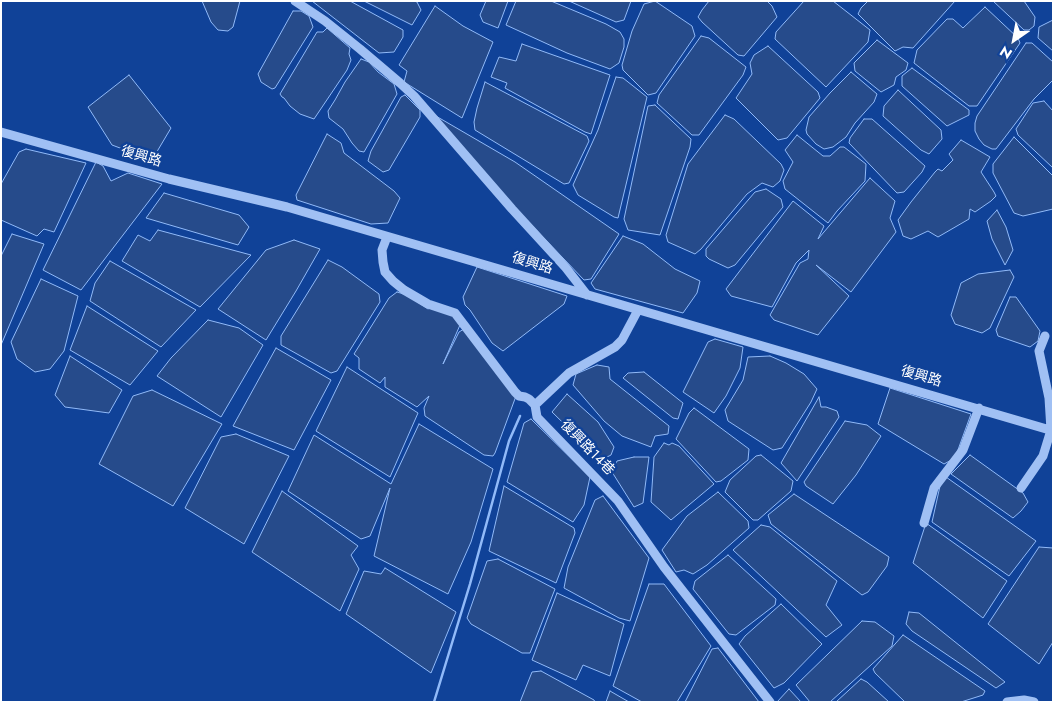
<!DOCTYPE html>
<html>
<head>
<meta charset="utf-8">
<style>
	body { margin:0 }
	#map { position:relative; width:1054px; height:703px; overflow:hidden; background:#104298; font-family:Jost,sans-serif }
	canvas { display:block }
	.frame { position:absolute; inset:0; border:2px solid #fff; pointer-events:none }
	.north { position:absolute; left:989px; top:15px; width:50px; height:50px; -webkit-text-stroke:4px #104298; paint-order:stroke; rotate:213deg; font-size:14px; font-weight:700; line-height:20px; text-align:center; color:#fff }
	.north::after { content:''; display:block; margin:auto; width:18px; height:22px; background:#fff; clip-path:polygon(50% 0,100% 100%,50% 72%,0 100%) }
</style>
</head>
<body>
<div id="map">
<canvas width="1054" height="703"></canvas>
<div class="frame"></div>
<div class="north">N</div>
</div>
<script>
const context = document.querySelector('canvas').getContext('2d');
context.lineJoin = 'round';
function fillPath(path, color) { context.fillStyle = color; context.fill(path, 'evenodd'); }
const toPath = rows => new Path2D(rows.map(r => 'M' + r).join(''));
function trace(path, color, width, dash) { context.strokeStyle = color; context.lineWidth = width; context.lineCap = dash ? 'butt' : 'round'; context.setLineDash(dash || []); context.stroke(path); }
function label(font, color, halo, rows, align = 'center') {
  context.font = font + ' Jost,"Noto Sans TC",sans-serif'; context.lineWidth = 5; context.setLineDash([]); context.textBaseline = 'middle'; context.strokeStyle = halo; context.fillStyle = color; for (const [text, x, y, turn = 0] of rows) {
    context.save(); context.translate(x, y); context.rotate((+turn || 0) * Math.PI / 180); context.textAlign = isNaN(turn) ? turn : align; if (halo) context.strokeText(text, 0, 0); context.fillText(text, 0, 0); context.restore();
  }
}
const water = toPath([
	[202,1,240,1,233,27,228,31,218,30,211,22,202,1],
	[312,1,350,1,403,30,403,37,394,52,379,53,312,1],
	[364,1,415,1,417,2,421,10,412,25,364,1],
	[486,1,508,1,498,28,483,22,480,15,486,1],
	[516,1,551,1,606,24,620,32,624,39,624,47,619,63,610,69,567,53,506,25,516,1],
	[569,1,631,1,624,20,616,22,569,1],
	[655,1,692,26,695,36,656,93,648,95,623,70,622,65,632,31,644,4,655,1],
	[709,1,767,1,772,6,777,17,744,56,738,55,702,22,698,17,702,10,709,1],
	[804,1,833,1,870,30,868,42,826,87,775,39,776,32,804,1],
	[868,1,955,1,913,48,903,47,895,51,858,14,861,8,868,1],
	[993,1,1024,1,1035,17,1034,26,1029,30,1024,30,993,1],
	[435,6,463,26,493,42,462,118,404,82,407,71,399,65,435,6],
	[985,7,1018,38,1020,43,977,106,969,106,914,63,917,50,947,19,953,19,963,28,985,7],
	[293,11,301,11,309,16,313,27,275,88,272,89,261,82,258,74,293,11],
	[1053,20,1053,51,1038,38,1039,27,1053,20],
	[327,28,350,48,349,54,351,60,347,70,314,119,300,114,290,106,284,98,282,97,280,94,317,32,323,32,327,28],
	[701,36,709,38,746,67,743,75,699,135,692,135,657,103,659,95,701,36],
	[877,40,908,63,906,70,896,77,894,85,881,92,855,71,854,63,877,40],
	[1026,43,1032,43,1053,62,1053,80,1034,99,996,149,992,149,984,145,979,139,975,131,975,123,977,116,1026,43],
	[522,44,610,75,591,134,585,132,505,88,507,83,491,77,499,57,516,61,522,44],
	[768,46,818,92,820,98,787,138,778,140,736,98,752,74,750,63,754,55,768,46],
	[361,59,369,62,378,72,394,84,397,94,364,152,359,151,352,143,343,129,329,118,328,111,335,100,345,82,361,59],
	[912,68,969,110,969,115,947,126,902,86,902,76,912,68],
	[851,72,877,94,874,102,855,123,846,137,833,147,824,149,816,144,807,134,806,130,809,117,830,93,851,72],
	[129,75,171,128,152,160,112,145,88,107,129,75],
	[616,77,623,78,647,97,618,218,614,217,578,195,573,185,598,130,616,77],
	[485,82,587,136,589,141,569,183,564,184,475,130,474,122,477,108,485,82],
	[898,90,941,130,942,139,929,154,921,150,883,116,884,106,898,90],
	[405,95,420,110,420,117,389,170,383,172,368,161,371,151,401,97,405,95],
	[1044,101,1053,111,1053,168,1018,135,1016,129,1033,103,1044,101],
	[655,105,691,139,690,147,660,235,628,230,624,219,648,106,655,105],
	[429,112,515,162,619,234,591,279,584,280,500,192,429,112],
	[725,115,734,119,781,164,784,170,780,181,773,187,762,183,747,194,701,249,695,254,668,242,666,235,688,164,725,115],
	[864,119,872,119,925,166,922,172,904,192,897,193,849,143,850,138,864,119],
	[327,134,341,143,344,153,394,191,400,198,388,223,371,224,297,200,296,195,327,134],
	[797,135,823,156,830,156,840,147,844,147,866,164,865,181,837,211,828,223,785,189,783,181,793,162,785,150,797,135],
	[1014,137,1053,176,1053,209,1023,216,1014,213,993,173,993,164,1014,137],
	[961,140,990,157,981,172,994,192,996,196,991,201,975,212,970,209,969,219,938,237,928,231,911,239,903,236,898,220,911,202,935,172,938,169,942,171,953,160,949,154,961,140],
	[26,149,86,163,54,232,44,229,37,236,1,220,1,184,19,152,26,149],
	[96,162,103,166,111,181,128,173,162,184,81,290,43,270,96,162],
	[870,178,895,201,890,218,896,232,851,292,816,265,849,296,818,335,774,320,770,315,800,263,808,259,809,250,796,263,772,307,731,296,726,289,793,201,824,226,818,239,870,178],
	[766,189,781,199,783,207,735,265,728,268,709,259,706,256,706,249,755,192,766,189],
	[164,193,239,215,249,227,238,245,146,218,164,193],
	[997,210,1006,227,1013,250,1005,265,992,239,987,221,997,210],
	[158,230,251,255,200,307,122,261,138,235,150,241,158,230],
	[12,234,44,244,1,345,1,256,12,234],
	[623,236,643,244,675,269,700,281,697,293,683,313,595,289,591,283,623,236],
	[294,240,320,249,296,291,266,340,218,309,266,250,294,240],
	[328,260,342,267,379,294,380,302,337,371,331,373,281,345,281,336,328,260],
	[110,261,196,310,161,347,90,301,95,283,110,261],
	[477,267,567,296,564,304,503,351,492,343,470,310,465,305,463,297,477,267],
	[1010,270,1014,277,990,328,982,333,955,324,951,315,961,283,978,274,1010,270],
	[41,279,78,296,64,351,50,369,35,372,17,359,11,342,41,279],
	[397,292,407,295,428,309,430,308,453,315,460,325,443,364,459,332,464,329,516,396,495,453,493,456,484,455,425,416,424,408,429,396,417,407,385,387,385,377,380,383,359,369,359,358,354,354,389,298,397,292],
	[1010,297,1016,297,1040,331,1038,341,1030,347,998,336,996,330,1010,297],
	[87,306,158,351,130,385,70,350,87,306],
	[208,320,239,328,263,345,221,417,157,376,171,358,208,320],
	[715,339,743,347,740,368,726,396,714,413,683,392,708,342,715,339],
	[276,348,331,380,294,450,233,426,276,348],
	[70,356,122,390,109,413,65,407,55,395,70,356],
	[770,356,786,363,804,374,817,389,811,402,782,448,773,450,728,421,725,410,743,380,748,357,770,356],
	[597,365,609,367,610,379,669,426,668,434,655,436,651,447,622,436,604,421,573,385,576,374,597,365],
	[347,367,418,413,390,477,316,431,347,367],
	[644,372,683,403,678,419,673,418,623,378,628,373,644,372],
	[890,388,971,414,955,458,944,464,878,424,890,388],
	[152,390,222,424,173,506,99,464,133,396,152,390],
	[567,394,598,422,614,447,611,455,605,458,596,455,552,412,567,394],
	[819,397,821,407,826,407,837,411,839,417,797,481,781,463,819,397],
	[694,408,749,449,748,460,721,481,716,482,676,439,689,413,694,408],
	[531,419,590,477,584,505,573,522,507,482,524,423,531,419],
	[845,421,867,425,881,436,856,475,833,504,806,486,804,482,845,421],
	[419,424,493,469,471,542,448,594,374,556,390,488,370,536,361,539,288,491,314,435,391,484,419,424],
	[236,434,289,456,244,544,185,508,221,437,236,434],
	[664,443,669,445,672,443,679,446,714,484,671,520,651,502,654,457,664,443],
	[761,455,793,481,791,491,758,520,753,520,725,492,730,480,756,456,761,455],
	[970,455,1023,493,1028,502,1021,511,1013,518,951,474,970,455],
	[634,457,649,457,643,503,634,507,612,472,617,461,634,457],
	[946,477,1036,541,1009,576,932,522,940,486,946,477],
	[504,486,574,528,575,533,556,583,489,551,504,486],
	[282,491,358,546,351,555,359,569,340,611,252,552,282,491],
	[718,492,748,521,749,528,707,565,693,574,684,570,676,572,662,550,687,516,718,492],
	[794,494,889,557,887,566,868,592,862,595,771,524,768,515,794,494],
	[603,496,649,558,630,621,619,618,564,588,568,567,595,500,603,496],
	[926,523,1007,581,983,618,913,563,926,523],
	[761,525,770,527,837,581,826,605,842,625,826,637,733,550,761,525],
	[1039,547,1053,548,1053,642,1039,664,988,624,1039,547],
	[728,555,776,599,775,605,736,635,729,634,693,589,695,581,728,555],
	[498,559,555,589,530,653,522,653,471,624,467,618,487,561,498,559],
	[385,568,456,612,431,673,346,614,364,571,381,574,385,568],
	[649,584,664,584,711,646,677,702,642,702,613,686,649,584],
	[557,593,624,624,610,676,583,665,576,680,532,660,557,593],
	[781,604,822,644,784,683,774,688,739,644,745,636,781,604],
	[909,612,919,613,1005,682,996,688,912,631,906,624,909,612],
	[862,621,875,622,894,636,892,646,830,702,810,702,796,685,862,621],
	[903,635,985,691,983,695,961,702,905,702,875,673,873,669,903,635],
	[718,648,759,702,685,702,712,649,718,648],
	[541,671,594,700,595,702,520,702,532,672,541,671],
	[861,679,867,682,889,702,836,702,861,679],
	[789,689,801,702,777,702,789,689],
	[610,691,629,702,606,702,610,691]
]);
fillPath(water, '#264b8b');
trace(water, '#91baf8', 1);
trace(toPath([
	[434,702,470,584,509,441,520,416]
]), '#91baf8', 2.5);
trace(toPath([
	[295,1,325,21,360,49,400,83,414,96,512,209,566,268,587,295],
	[1,132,169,179,287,207,1053,431],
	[387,237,382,250,383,262,385,272,393,281,404,290,428,304,455,313,515,392,519,396,525,397,529,399,535,405,537,417,618,501,664,567,770,702],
	[535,405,569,373,615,347,622,340,638,310],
	[1021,488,1043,456,1051,430,1049,398,1039,351,1045,336],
	[924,523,934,488,963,450,979,408],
	[1007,702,1024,700,1034,702]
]), '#a0c0f4', 9);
label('14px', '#fff', '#104298', [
	["復興路",141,157,16],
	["復興路",532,264,17],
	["復興路",921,377,16],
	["復興路14巷",587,448,46]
]);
</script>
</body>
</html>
